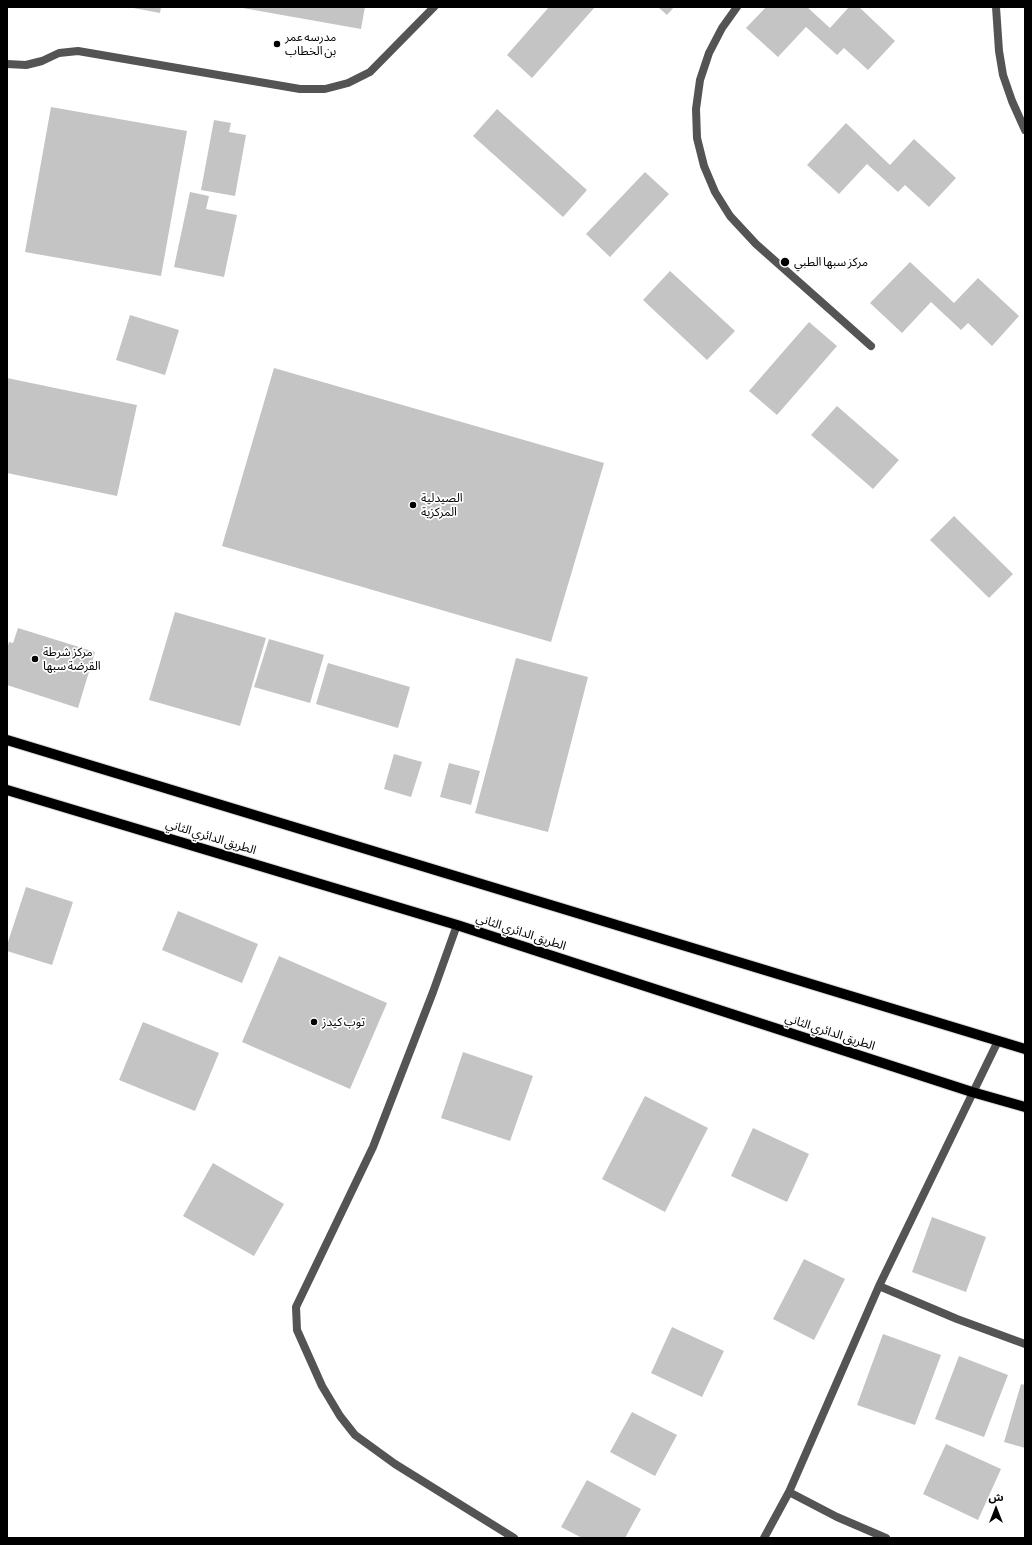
<!DOCTYPE html>
<html>
<head>
<meta charset="utf-8">
<style>
	body { margin:0 }
	#map { position:relative; width:1032px; height:1545px; overflow:hidden; background:#fff; font-family:"Asap Condensed","Noto Sans Arabic",sans-serif }
	canvas { display:block }
	.frame { position:absolute; inset:0; border:8px solid #000; pointer-events:none }
	.north { position:absolute; left:976px; top:1489px; width:40px; height:40px; -webkit-text-stroke:3px #fff; paint-order:stroke; rotate:0deg; font-size:11px; font-weight:700; line-height:16px; text-align:center; color:#000 }
	.north::after { content:''; display:block; margin:auto; width:14px; height:18px; background:#000; clip-path:polygon(50% 0,100% 100%,50% 72%,0 100%) }
</style>
</head>
<body>
<div id="map">
<canvas width="1032" height="1545"></canvas>
<div class="frame"></div>
<div class="north">ش</div>
</div>
<script>
const context = document.querySelector('canvas').getContext('2d');
context.lineJoin = 'round';
function fillPath(path, color) { context.fillStyle = color; context.fill(path, 'evenodd'); }
const toPath = rows => new Path2D(rows.map(r => 'M' + r).join(''));
function trace(path, color, width, dash) { context.strokeStyle = color; context.lineWidth = width; context.lineCap = dash ? 'butt' : 'round'; context.setLineDash(dash || []); context.stroke(path); }
function label(font, color, halo, rows, align = 'center') {
  context.font = font + ' "Asap Condensed","Noto Sans Arabic",sans-serif'; context.lineWidth = 3.5; context.setLineDash([]); context.textBaseline = 'middle'; context.strokeStyle = halo; context.fillStyle = color; for (const [text, x, y, turn = 0] of rows) {
    context.save(); context.translate(x, y); context.rotate((+turn || 0) * Math.PI / 180); context.textAlign = isNaN(turn) ? turn : align; if (halo) context.strokeText(text, 0, 0); context.fillText(text, 0, 0); context.restore();
  }
}
fillPath(toPath([
	[128,7,161,7,160,13],
	[237,7,365,7,361,29],
	[549,7,595,7,532,78,507,55],
	[658,7,674,7,667,15],
	[766,7,807,7,830,28,849,7,859,7,895,41,868,70,844,48,837,55,806,27,778,57,746,28],
	[51,107,187,131,161,276,25,252],
	[497,109,587,190,563,217,473,136],
	[214,120,231,123,229,132,246,135,235,196,201,190],
	[846,123,890,165,914,139,956,178,929,207,905,185,898,192,867,164,839,194,807,165],
	[645,172,669,194,610,257,586,234],
	[190,192,209,196,206,209,237,215,224,277,174,267],
	[910,262,954,303,978,278,1019,316,992,346,968,323,961,330,931,302,902,333,870,303],
	[670,271,735,331,707,360,643,300],
	[130,315,179,330,165,375,116,360],
	[809,322,837,346,777,415,749,391],
	[274,368,604,463,551,642,222,546],
	[7,378,137,405,117,496,7,473],
	[837,406,899,460,873,489,811,435],
	[954,516,1013,574,989,598,930,540],
	[175,612,266,638,240,726,149,700],
	[18,628,95,652,78,708,7,685,7,649,9,642,13,643],
	[269,639,324,655,310,703,254,687],
	[516,658,588,677,548,832,475,813],
	[328,663,410,687,398,728,316,704],
	[394,754,422,762,411,797,384,789],
	[449,763,480,771,471,805,440,797],
	[26,887,73,902,52,965,7,951,7,945],
	[178,911,258,944,242,983,162,950],
	[279,956,387,1003,350,1089,242,1042],
	[143,1022,219,1053,195,1111,119,1080],
	[463,1052,533,1076,510,1141,441,1118],
	[645,1096,708,1128,665,1212,602,1179],
	[753,1128,809,1154,787,1202,731,1176],
	[213,1163,284,1204,254,1256,183,1216],
	[932,1217,986,1237,966,1292,912,1272],
	[804,1259,845,1279,814,1340,773,1319],
	[672,1327,724,1351,702,1397,651,1373],
	[883,1334,941,1355,915,1425,857,1405],
	[959,1356,1008,1375,984,1437,935,1419],
	[1021,1384,1025,1385,1025,1448,1004,1442],
	[632,1412,677,1435,655,1476,610,1452],
	[946,1444,1001,1469,978,1520,923,1494],
	[587,1480,641,1509,625,1538,582,1538,561,1527]
]), '#c4c4c4');
const primary = toPath([
	[7,740,1025,1049],
	[7,790,457,925,972,1092,1025,1107]
]);
trace(primary, '#dbdbdb', 12);
trace(toPath([
	[737,7,722,28,709,53,700,80,696,109,697,138,704,166,715,192,730,216,756,244,871,346],
	[996,7,999,51,1003,75,1012,101,1025,130]
]), '#545454', 8);
trace(toPath([
	[7,64,26,65,42,61,59,53,78,51,300,89,325,89,348,83,370,72,434,7],
	[457,925,433,992,373,1147,296,1307,297,1330,322,1386,340,1416,355,1435,395,1464,514,1538],
	[879,1286,957,1319,1025,1344],
	[789,1492,837,1517,886,1538],
	[764,1538,789,1492,879,1286,998,1041]
]), '#545454', 8);
trace(primary, '#000', 10);
for (const [x, y, r, color] of [
	[277,44,4,"#000"],
	[785,262,5,"#000"],
	[413,505,4,"#000"],
	[35,659,4,"#000"],
	[314,1022,4,"#000"]
]) { const dot = new Path2D(); dot.arc(x, y, r, 0, 2 * Math.PI); context.fillStyle = color; context.fill(dot); trace(dot, '#fff', 1.5); }
label('12px', '#000', '#fff', [
	["مدرسه عمر",285,37],
	["بن الخطاب",285,51],
	["مركز سبها الطبي",794,262],
	["الصيدلية",421,498],
	["المركزية",421,512],
	["مركز شرطة",43,652],
	["القرضة سبها",43,666],
	["توب كيدز",322,1022]
], 'left');
label('12px', '#000', '#fff', [
	["الطريق الدائري الثاني",211,837,17],
	["الطريق الدائري الثاني",521,932,18],
	["الطريق الدائري الثاني",830,1032,18]
]);
</script>
</body>
</html>
